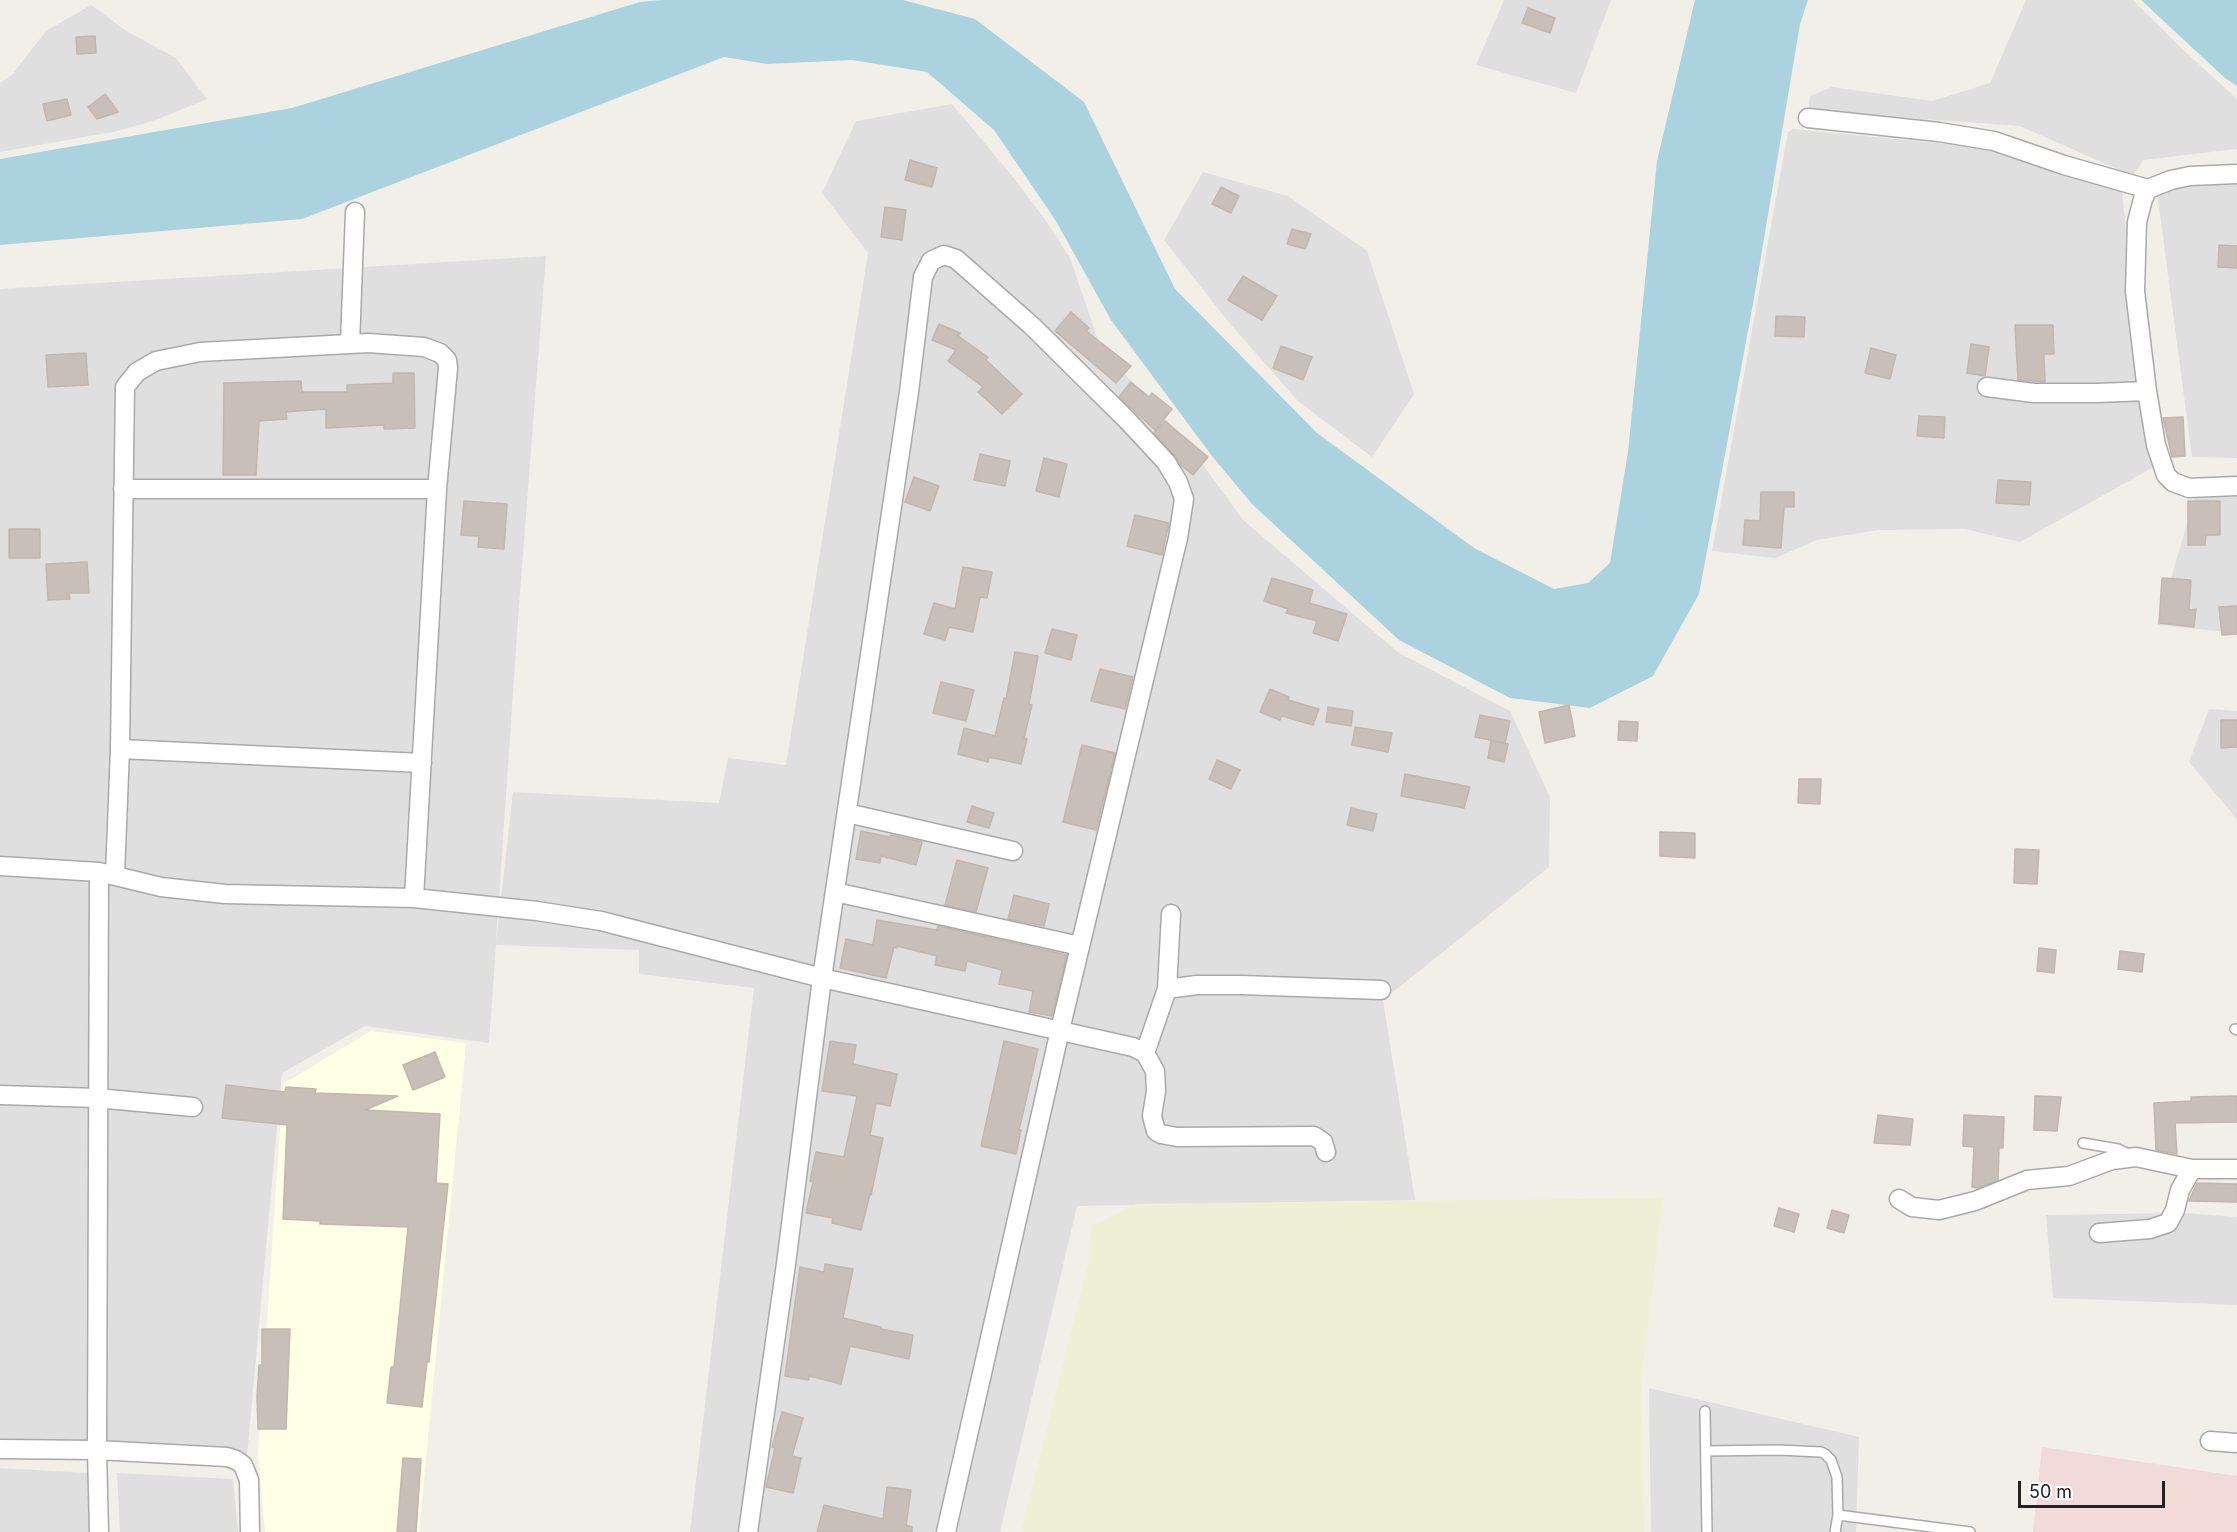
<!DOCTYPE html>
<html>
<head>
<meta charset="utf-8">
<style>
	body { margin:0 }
	#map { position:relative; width:2237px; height:1532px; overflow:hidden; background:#f2efe9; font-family:Inter,sans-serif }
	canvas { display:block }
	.scale { position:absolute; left:2018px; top:1481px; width:147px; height:27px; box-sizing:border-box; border:3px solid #222; border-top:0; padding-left:8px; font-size:18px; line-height:21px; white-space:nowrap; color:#222; -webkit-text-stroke:4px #fff; paint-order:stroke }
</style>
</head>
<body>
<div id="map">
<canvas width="2237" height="1532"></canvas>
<div class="scale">50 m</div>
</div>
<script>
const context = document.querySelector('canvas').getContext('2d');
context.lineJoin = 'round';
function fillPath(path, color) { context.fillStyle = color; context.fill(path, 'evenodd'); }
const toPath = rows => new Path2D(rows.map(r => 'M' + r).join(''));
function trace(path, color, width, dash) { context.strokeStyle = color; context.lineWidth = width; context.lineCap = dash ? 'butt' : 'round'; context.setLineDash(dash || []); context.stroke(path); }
fillPath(toPath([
	[1504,0,1611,0,1576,93,1476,65],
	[2026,0,2133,0,2179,46,2237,99,2237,149,2143,160,2133,176,2020,126,1808,111,1810,96,1832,87,1932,101,1990,83],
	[91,5,128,32,176,58,207,99,158,119,118,131,0,152,0,83,12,75,46,31],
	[952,104,1013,177,1046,221,1070,258,1100,346,1187,443,1243,520,1399,653,1510,711,1550,797,1549,867,1383,1000,1415,1200,1077,1206,1000,1532,690,1532,754,988,639,974,639,950,496,945,489,1043,365,1026,282,1073,247,1456,0,1456,0,289,546,256,518,619,496,943,513,792,719,803,728,758,786,765,868,253,822,193,856,121],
	[1793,129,1987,148,2122,192,2152,468,2020,542,1965,529,1878,530,1817,540,1775,558,1712,551,1788,132],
	[2237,171,2237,458,2192,457,2156,184],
	[1203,172,1288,196,1367,251,1414,394,1372,457,1298,401,1231,325,1164,240],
	[2196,494,2237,495,2237,633,2157,625],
	[2209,709,2237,711,2237,819,2189,762],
	[2185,1213,2237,1217,2237,1305,2053,1298,2046,1215],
	[1649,1388,1859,1437,1856,1532,1651,1532],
	[0,1468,89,1473,91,1532,0,1532],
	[117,1473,233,1479,238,1532,120,1532]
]), '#e0dfdf');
fillPath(toPath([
	[2042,1447,2237,1476,2237,1532,2033,1532]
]), '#f2dad9');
fillPath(toPath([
	[371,1031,466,1043,419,1532,265,1532,258,1454,283,1084]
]), '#ffffe5');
fillPath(toPath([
	[1663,1198,1641,1384,1644,1532,1021,1532,1089,1261,1092,1225,1136,1204]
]), '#eef0d5');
fillPath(toPath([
	[661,0,903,0,975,19,1084,102,1175,289,1317,433,1474,548,1554,589,1588,583,1610,563,1628,452,1657,161,1695,0,1808,0,1800,24,1753,304,1699,594,1653,676,1590,708,1510,698,1399,640,1252,504,1212,456,1111,320,1056,221,994,130,927,72,852,60,767,64,724,57,302,219,0,245,0,159,292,108,640,2],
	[2141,0,2237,0,2237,86,2225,78]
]), '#aad3df');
const building = toPath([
	[1528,8,1555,18,1550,33,1522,23,1528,8],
	[95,36,96,53,77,54,76,37,95,36],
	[105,94,118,112,97,119,88,107,105,94],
	[67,99,71,115,47,121,43,104,67,99],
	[910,160,937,168,932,187,905,180,910,160],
	[1221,187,1239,196,1231,213,1212,204,1221,187],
	[885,207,906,210,902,240,881,237,885,207],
	[1292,229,1311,234,1305,249,1287,244,1292,229],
	[2219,245,2237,246,2237,268,2218,267,2219,245],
	[1243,276,1277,296,1262,320,1228,300,1243,276],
	[1071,312,1089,328,1086,331,1131,366,1116,383,1055,331,1071,312],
	[1776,316,1805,317,1804,337,1775,336,1776,316],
	[939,324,960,333,958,336,988,357,986,360,1022,394,1002,414,978,392,983,387,948,361,956,350,932,340,939,324],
	[2015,325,2053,325,2054,354,2044,354,2045,382,2018,380,2015,325],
	[1971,344,1989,347,1985,376,1967,373,1971,344],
	[1281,346,1312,357,1303,380,1273,368,1281,346],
	[1871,348,1896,355,1890,379,1865,373,1871,348],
	[86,353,88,385,48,387,46,355,86,353],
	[393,373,414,373,415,428,384,429,384,425,326,428,326,409,286,412,287,419,259,421,256,475,223,475,224,383,301,381,302,392,347,392,347,385,393,383,393,373],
	[1131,382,1149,397,1152,393,1172,409,1155,430,1119,397,1131,382],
	[1919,416,1945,417,1944,438,1917,436,1919,416],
	[2183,417,2185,456,2172,457,2163,418,2183,417],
	[1165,421,1208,457,1193,475,1181,465,1174,455,1154,433,1165,421],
	[980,454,1010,461,1005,486,974,480,980,454],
	[1044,458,1067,464,1059,497,1036,491,1044,458],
	[914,477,939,486,930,511,905,502,914,477],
	[1998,480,2031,482,2029,505,1996,503,1998,480],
	[1761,492,1794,492,1794,507,1784,507,1781,548,1743,545,1745,520,1760,521,1761,492],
	[464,501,507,504,504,549,478,547,479,536,461,535,464,501],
	[2188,501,2220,501,2220,535,2206,535,2205,545,2188,545,2188,501],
	[1135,515,1169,523,1162,555,1127,546,1135,515],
	[9,529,40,529,40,558,9,558,9,529],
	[87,562,89,593,69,593,70,599,48,600,46,564,87,562],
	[963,567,992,572,987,598,980,597,973,632,949,627,945,640,924,634,934,603,955,609,963,567],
	[1272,578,1313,590,1309,603,1347,614,1338,641,1313,633,1317,621,1286,613,1288,609,1264,601,1272,578],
	[2162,578,2191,580,2189,610,2196,609,2194,627,2159,623,2162,578],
	[2237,606,2237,634,2222,635,2219,607,2237,606],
	[1052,629,1077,635,1071,660,1045,653,1052,629],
	[1015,652,1038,656,1029,704,1032,705,1024,738,1027,739,1021,764,989,757,988,762,958,754,964,728,995,736,1004,698,1006,699,1015,652],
	[1100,669,1133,677,1125,709,1091,701,1100,669],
	[941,682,974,690,966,721,933,713,941,682],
	[1270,689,1289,697,1288,700,1319,709,1313,725,1282,716,1280,720,1260,712,1270,689],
	[1569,705,1575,736,1545,743,1539,712,1569,705],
	[1328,707,1353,711,1351,726,1326,722,1328,707],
	[1480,715,1510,721,1505,743,1475,737,1480,715],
	[2221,720,2237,720,2237,747,2221,748,2221,720],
	[1619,721,1638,722,1637,741,1618,740,1619,721],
	[1355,727,1392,733,1388,752,1352,745,1355,727],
	[1491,741,1508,744,1504,762,1488,758,1491,741],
	[1082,745,1115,753,1096,830,1063,822,1082,745],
	[1217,760,1240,770,1231,789,1209,779,1217,760],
	[1405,774,1470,787,1464,808,1401,796,1405,774],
	[1799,779,1821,779,1820,804,1798,803,1799,779],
	[972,806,994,813,989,828,967,822,972,806],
	[1351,808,1377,814,1373,831,1347,825,1351,808],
	[861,831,890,837,891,835,922,842,916,865,881,856,880,863,856,859,861,831],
	[1660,832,1695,833,1695,858,1660,856,1660,832],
	[2015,849,2039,850,2037,884,2014,883,2015,849],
	[957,860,988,868,976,912,945,905,957,860],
	[1014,895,1049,904,1044,926,1008,919,1014,895],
	[877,920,937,930,938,926,1067,955,1052,1016,1029,1012,1033,991,999,984,1002,970,967,961,965,971,935,965,937,956,897,946,897,948,894,947,886,978,840,968,846,939,873,945,877,920],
	[2039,948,2056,950,2054,973,2037,971,2039,948],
	[2120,951,2144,954,2142,972,2118,969,2120,951],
	[830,1041,856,1045,853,1064,897,1074,890,1106,876,1103,870,1135,883,1138,871,1195,870,1194,861,1230,832,1223,833,1218,806,1213,813,1182,810,1181,816,1152,844,1157,857,1096,822,1091,830,1041],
	[1004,1041,1038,1049,1019,1130,1021,1130,1016,1154,981,1146,1004,1041],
	[435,1052,445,1077,413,1090,403,1065,435,1052],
	[226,1085,285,1092,286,1087,316,1089,315,1093,398,1096,365,1110,440,1114,436,1183,448,1184,429,1362,427,1362,422,1407,387,1403,391,1367,394,1367,408,1227,320,1224,320,1221,283,1219,287,1125,222,1118,226,1085],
	[2035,1096,2061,1097,2057,1131,2034,1130,2035,1096],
	[2237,1096,2237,1122,2175,1123,2177,1154,2156,1150,2154,1103,2191,1101,2191,1097,2237,1096],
	[1878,1115,1913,1119,1910,1145,1874,1143,1878,1115],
	[1964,1115,2004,1117,2003,1148,1999,1148,1998,1180,1978,1188,1972,1187,1974,1147,1963,1146,1964,1115],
	[2197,1183,2237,1184,2237,1202,2189,1201,2197,1183],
	[1779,1208,1799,1214,1794,1232,1774,1226,1779,1208],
	[1832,1210,1849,1215,1844,1233,1827,1228,1832,1210],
	[825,1264,853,1269,843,1318,881,1327,881,1329,913,1335,909,1359,850,1346,841,1384,809,1376,809,1380,785,1376,800,1267,824,1272,825,1264],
	[262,1329,290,1329,286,1429,258,1429,257,1396,259,1365,262,1365,262,1329],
	[782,1412,803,1418,792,1456,801,1458,793,1493,766,1487,775,1448,772,1447,782,1412],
	[403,1458,421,1459,416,1532,397,1532,403,1458],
	[887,1487,911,1490,906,1525,912,1527,912,1532,817,1532,824,1505,883,1519,887,1487]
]);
fillPath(building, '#c7bfb8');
trace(building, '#c4b6ab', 1.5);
const lane = toPath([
	[2235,1029,2237,1030],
	[2083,1143,2118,1149,2131,1155],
	[1705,1411,1707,1532],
	[1706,1451,1779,1450,1821,1452,1825,1454,1831,1460,1837,1477,1838,1515,1835,1532],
	[1838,1515,1970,1532]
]);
const street = toPath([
	[1808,118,1939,132,1994,141,2064,165,2148,189],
	[2237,174,2190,176,2171,180,2148,189,2143,199,2137,222,2135,291,2147,391,2156,445,2166,475,2173,482,2189,488,2237,486],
	[350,344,355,212],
	[1987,387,2034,393,2097,393,2147,391],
	[123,489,437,489],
	[120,749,422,763],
	[847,813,1013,851],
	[0,866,99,872,161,887,225,894,414,898,537,911,601,921,822,978,1133,1047,1145,1053,1155,1071,1156,1091,1152,1116,1156,1131,1161,1134,1177,1137,1314,1136,1323,1142,1326,1152],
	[99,872,97,1450,99,1532],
	[115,875,120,749,125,387,137,372,156,361,200,352,368,343,424,347,440,353,447,360,448,368,437,489,414,898],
	[835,892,1080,946],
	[1167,989,1197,985,1241,985,1381,990],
	[1145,1053,1167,989,1171,914],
	[0,1095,97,1098,193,1107],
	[1899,1199,1912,1207,1939,1210,1975,1201,2027,1180,2069,1176,2112,1160,2136,1157,2192,1169,2237,1169],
	[2099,1233,2150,1229,2168,1223,2175,1210,2180,1190,2192,1169],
	[2210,1441,2237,1443],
	[0,1449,97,1450,227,1457,236,1460,243,1465,249,1480,250,1532],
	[748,1532,786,1264,822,978,909,392,923,277,931,261,944,255,956,259,1032,326,1127,420,1166,462,1178,482,1184,499,1178,538,1060,1030,946,1532]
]);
trace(lane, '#a9a9a9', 12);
trace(street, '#a9a9a9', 21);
trace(lane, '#fff', 9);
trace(street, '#fff', 18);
</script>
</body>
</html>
